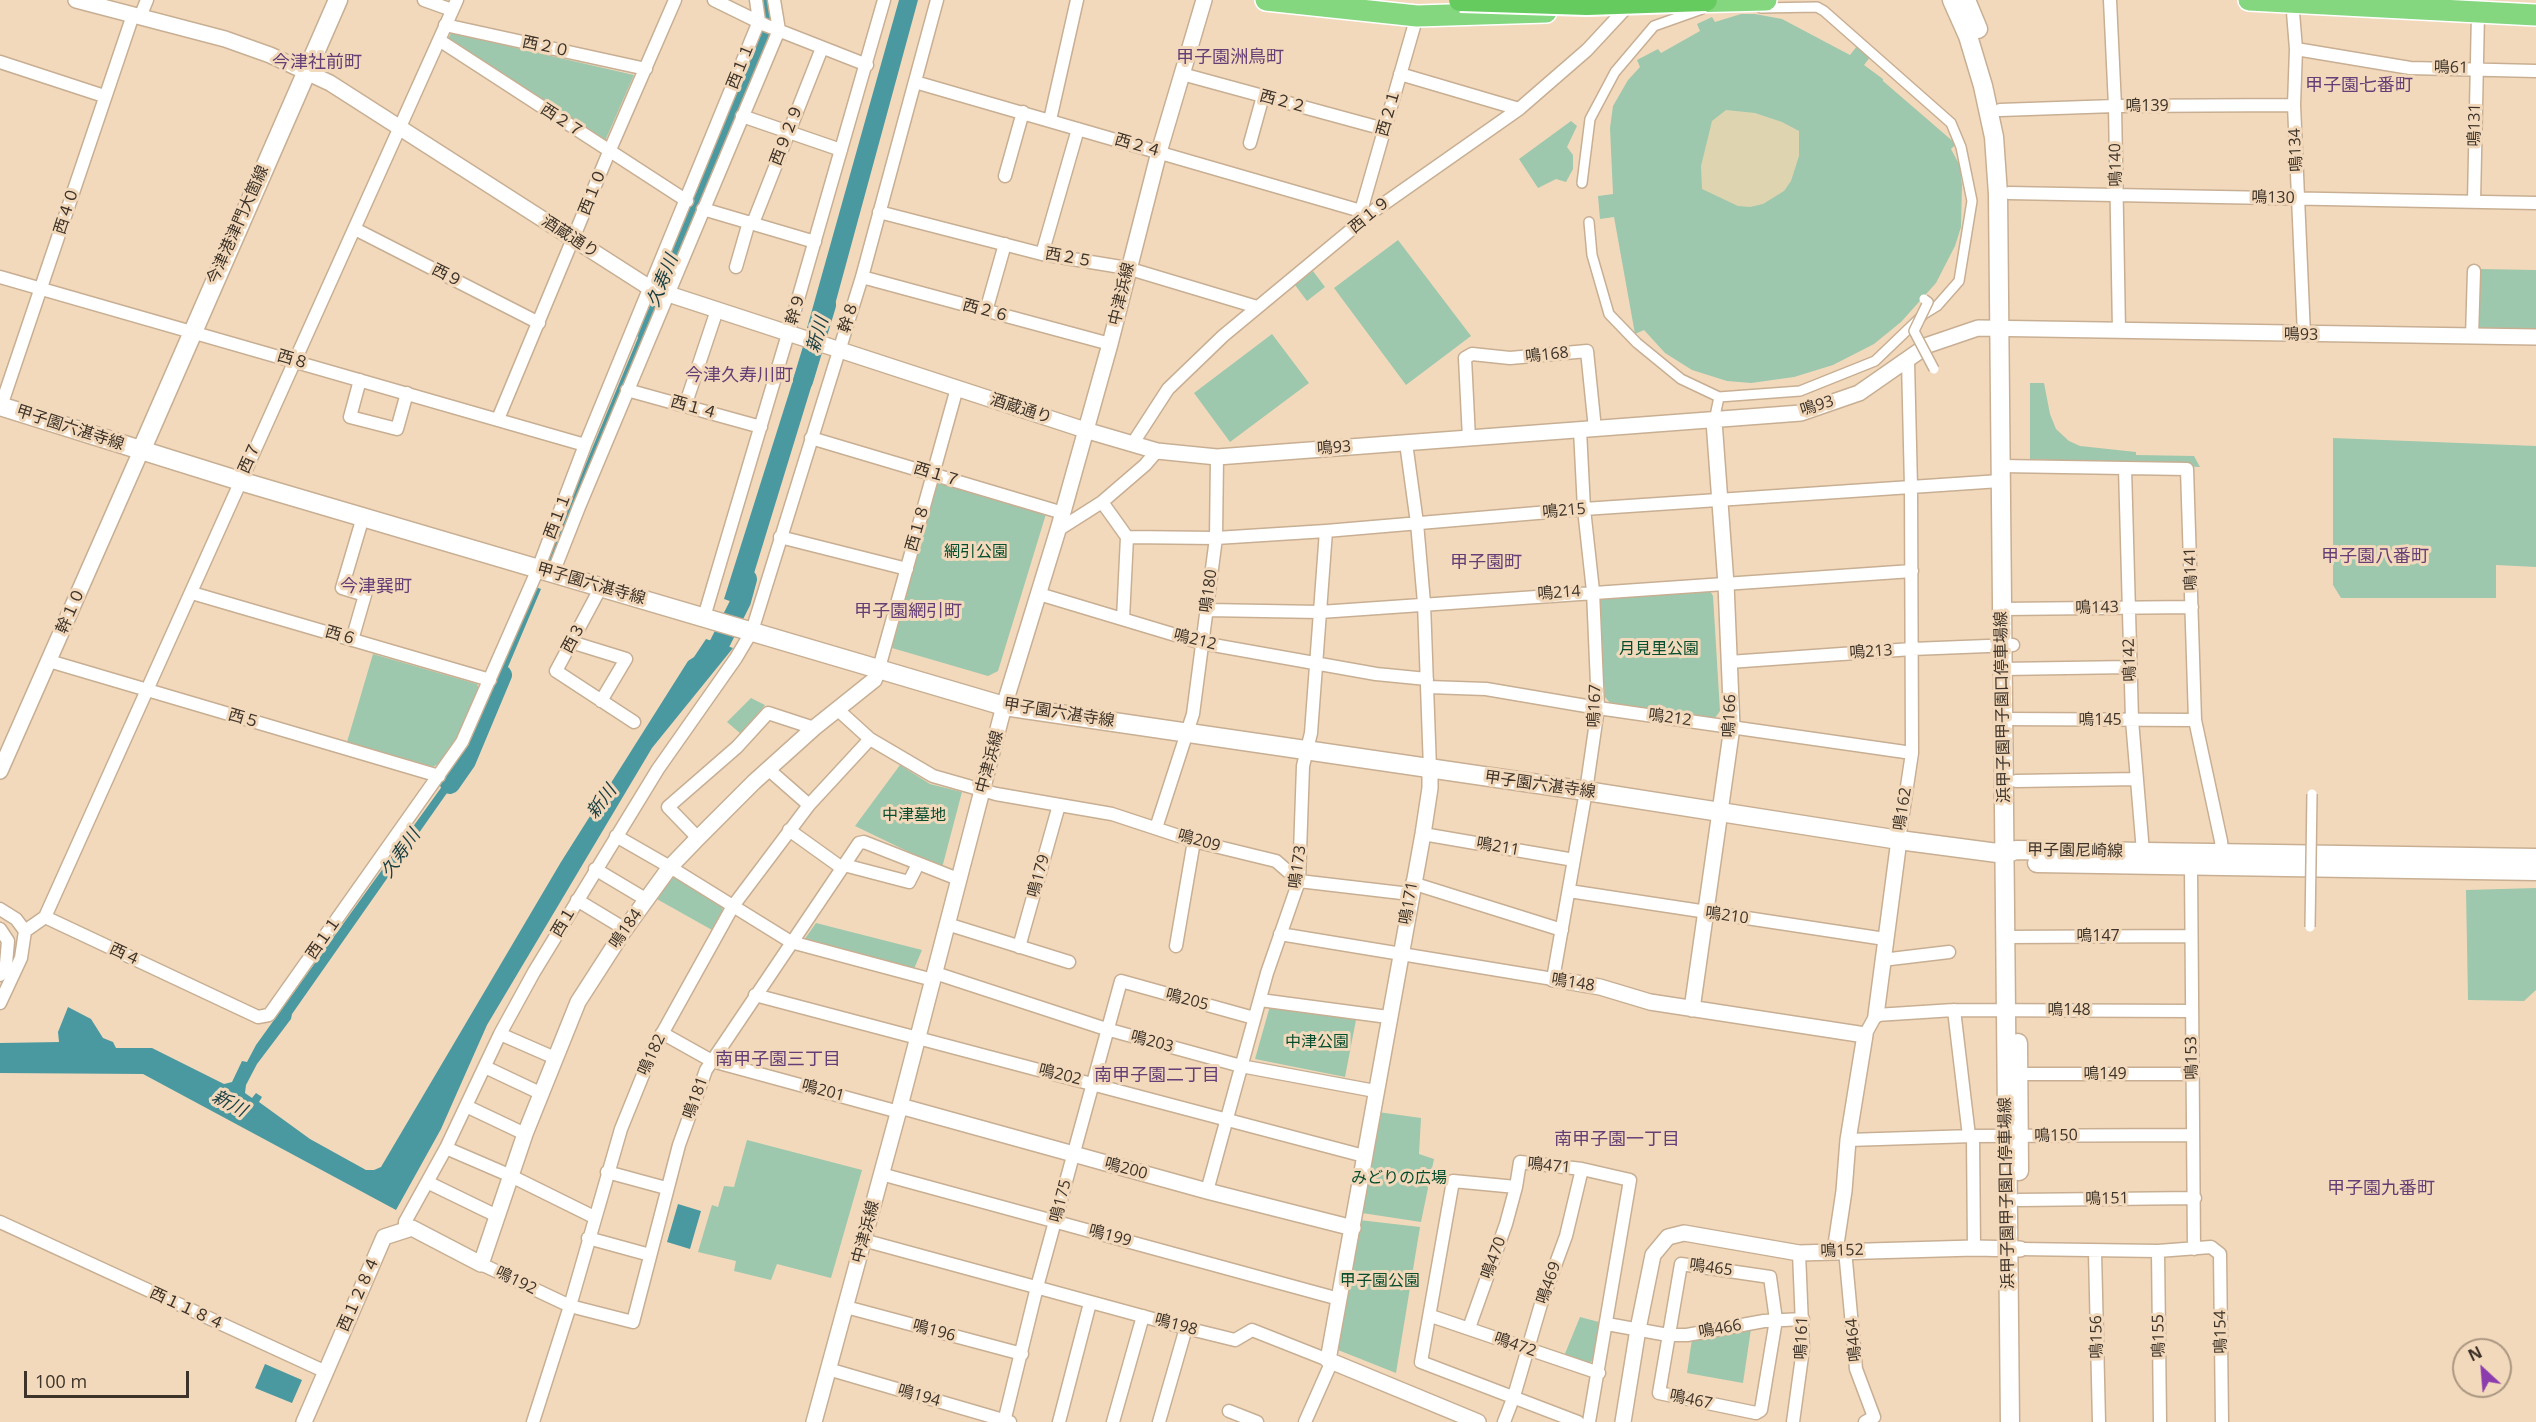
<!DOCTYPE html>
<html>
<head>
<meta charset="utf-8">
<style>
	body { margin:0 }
	#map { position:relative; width:2536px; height:1422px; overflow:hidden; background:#f3d9bc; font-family:"Open Sans",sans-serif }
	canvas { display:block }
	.north { position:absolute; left:2452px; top:1338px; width:60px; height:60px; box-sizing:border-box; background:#f3d9bc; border:2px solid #aa9781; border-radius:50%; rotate:334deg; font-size:16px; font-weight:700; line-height:24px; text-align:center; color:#3d3328 }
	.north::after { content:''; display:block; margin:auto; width:21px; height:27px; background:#8c3dad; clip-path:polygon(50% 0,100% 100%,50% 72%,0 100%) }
	.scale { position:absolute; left:24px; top:1371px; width:165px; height:27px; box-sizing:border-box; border:3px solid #3d3328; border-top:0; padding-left:8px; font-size:18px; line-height:21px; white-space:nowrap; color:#3d3328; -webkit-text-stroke:4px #f3d9bc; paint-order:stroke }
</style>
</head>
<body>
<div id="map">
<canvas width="2536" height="1422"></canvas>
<div class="north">N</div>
<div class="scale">100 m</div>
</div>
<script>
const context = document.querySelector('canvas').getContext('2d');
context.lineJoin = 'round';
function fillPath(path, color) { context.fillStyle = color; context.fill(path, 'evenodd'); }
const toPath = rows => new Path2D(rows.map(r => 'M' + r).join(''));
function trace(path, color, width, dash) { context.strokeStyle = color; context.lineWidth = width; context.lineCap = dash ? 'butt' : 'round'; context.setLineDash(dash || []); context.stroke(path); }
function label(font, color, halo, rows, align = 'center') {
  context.font = font + ' "Open Sans","Noto Sans JP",sans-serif'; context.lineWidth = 6; context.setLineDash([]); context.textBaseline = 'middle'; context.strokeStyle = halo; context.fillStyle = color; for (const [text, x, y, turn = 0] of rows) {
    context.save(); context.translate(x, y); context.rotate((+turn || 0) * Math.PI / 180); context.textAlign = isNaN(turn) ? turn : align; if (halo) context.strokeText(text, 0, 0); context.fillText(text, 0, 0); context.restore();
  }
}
fillPath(toPath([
	[1741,14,1755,14,1782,19,1850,55,1857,46,1871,56,1864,65,1883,79,1883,81,1956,144,1951,149,1960,166,1962,185,1961,227,1955,246,1936,283,1901,322,1874,344,1833,365,1794,377,1751,383,1727,381,1692,370,1665,353,1644,330,1635,334,1614,217,1600,219,1598,196,1613,194,1610,128,1613,106,1628,80,1640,67,1637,60,1658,49,1661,53,1700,31,1697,24,1712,17,1715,22],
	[451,33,634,75,605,141,447,41],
	[1571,121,1577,126,1567,147,1573,155,1573,169,1566,182,1556,179,1538,188,1519,159],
	[1398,240,1471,336,1406,385,1334,288],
	[2480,269,2536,270,2536,329,2479,328],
	[1313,271,1325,287,1307,301,1295,285],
	[1272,334,1309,383,1230,442,1194,393],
	[2030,383,2044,383,2050,414,2056,429,2069,441,2080,446,2136,452,2136,455,2194,456,2200,467,2030,459],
	[2333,438,2536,446,2536,567,2496,565,2496,598,2341,598,2333,585],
	[942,482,1046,514,998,671,988,676,892,648,936,483],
	[1709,589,1713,596,1720,711,1715,718,1610,703,1605,697,1598,601,1602,596],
	[373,654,477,684,479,689,459,734,438,764,433,767,347,742],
	[751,698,765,705,741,734,727,722],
	[900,765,930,784,962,792,942,868,855,826],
	[673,878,681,878,721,904,723,910,712,930,655,898],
	[2536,888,2536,990,2524,1001,2468,1000,2466,890],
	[816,923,922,950,914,969,804,940],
	[1270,1006,1356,1020,1345,1077,1255,1059],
	[1378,1112,1421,1118,1419,1154,1434,1159,1421,1222,1362,1213],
	[747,1140,862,1170,831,1278,777,1264,771,1280,734,1271,736,1261,698,1252,712,1205,718,1207,724,1186,734,1187],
	[1359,1220,1420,1227,1396,1373,1338,1350],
	[1580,1317,1599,1322,1595,1357,1589,1364,1564,1356],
	[1751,1329,1743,1383,1687,1373,1692,1339]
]), '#9dc8ad');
fillPath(toPath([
	[1726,110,1755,113,1782,122,1799,131,1799,156,1791,181,1784,191,1763,204,1750,207,1738,206,1702,189,1701,166,1712,121]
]), '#ded5b0');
fillPath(toPath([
	[899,0,918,0,827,334,807,328],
	[652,304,657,306,552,562,546,560],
	[802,352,820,358,744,606,724,599],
	[536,587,541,589,494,700,489,699],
	[706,639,733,648,652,748,487,1025,441,1129,396,1210,143,1074,0,1073,0,1043,59,1042,58,1032,68,1007,91,1019,103,1038,113,1042,116,1048,152,1048,224,1084,232,1082,242,1061,247,1062,256,1045,461,760,468,763,292,1014,291,1019,257,1064,246,1085,245,1093,252,1098,256,1093,262,1097,259,1102,310,1139,366,1170,374,1170,381,1167,561,862,688,661,694,657],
	[678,1204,701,1211,690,1249,667,1242],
	[265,1364,302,1380,292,1403,255,1388]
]), '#4b99a0');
trace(toPath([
	[644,329,770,19,767,0],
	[803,381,826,305],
	[704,665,719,645,741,601,747,579],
	[450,784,466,761,502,675]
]), '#4b99a0', 20);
const pedestrian = toPath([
	[1582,183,1590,119,1615,72,1654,26,1702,9],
	[1589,222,1592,255,1609,314,1637,343,1681,379,1719,397,1800,391,1875,361,1924,314,1937,306,1959,281,1972,201,1961,147,1951,123,1824,11,1817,7,1761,8],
	[1714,421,1719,397]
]);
const minor = toPath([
	[424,0,452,10],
	[714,0,765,25,867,65],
	[2110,0,2115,106,2119,331],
	[2292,0,2296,49,2294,105,2304,335],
	[140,17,147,0],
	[445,25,646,69],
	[439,40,687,201],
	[2296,49,2410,68,2536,71],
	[0,62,104,96],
	[1182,74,1384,129],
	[1400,74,1519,109],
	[915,82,1361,211],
	[2000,110,2115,106,2294,105],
	[742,116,841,150],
	[1050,120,1077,0],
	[1250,143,1263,96],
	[1005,176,1023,112],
	[2009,193,2536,203],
	[2474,202,2478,13],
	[703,209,815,242],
	[1361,211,1417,16],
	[879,212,1042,254,1127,268,1257,307],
	[753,223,822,48],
	[355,229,539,323],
	[1042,254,1078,129],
	[736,267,749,222],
	[0,277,585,445],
	[862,277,1110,344],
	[986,311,1005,244],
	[2472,337,2474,271],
	[360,380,350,417,397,429,407,393],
	[627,390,761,427],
	[1,406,133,15],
	[685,406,717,310],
	[498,419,609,152,675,0],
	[811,438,1063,513],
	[1469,439,1465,358,1472,354,1510,358,1587,351,1595,429],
	[1133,443,1168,389,1223,336,1375,210,1519,109,1587,50,1627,7],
	[1406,443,1417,523,1424,603,1430,769],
	[2001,466,2187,469,2195,720,2221,841,2222,852],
	[2125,468,2132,720,2143,852],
	[1102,502,1127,537,1123,619],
	[1058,530,1102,502,1145,465,1157,451],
	[780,537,907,569],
	[1127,537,1216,538,1326,531,1584,509,2000,481],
	[553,573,579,507,779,30,774,0],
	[601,587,556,671,634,722],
	[192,593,490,680],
	[1039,594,1202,643,1376,674,1427,679],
	[2002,609,2192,607],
	[1207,610,1320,612,1912,571],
	[704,617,788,334,884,0],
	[352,640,365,595,342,588,363,517],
	[571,642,626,659,601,701],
	[49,661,439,776],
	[1729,662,1912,649,2013,645],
	[879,668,957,388],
	[2003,669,2130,667],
	[1428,687,1486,689,1598,708,1912,753],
	[837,709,870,739,933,776,996,794,1112,814,1194,841,1276,861,1299,881,1410,894],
	[2004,719,2195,720],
	[768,769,809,805],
	[2016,781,2137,779],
	[1156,828,1193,714,1216,538,1217,457],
	[789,830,842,868],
	[1423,834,1574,860],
	[616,836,670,867,791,942,933,980],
	[698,838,668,807,737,747,768,713,814,728],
	[1899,840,1912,753,1911,487,1908,361],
	[844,865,909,882,918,864],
	[2191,867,2194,1249],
	[595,869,647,900],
	[1412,883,1562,930],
	[1569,891,1885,939],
	[577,900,625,929],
	[0,909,16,919,25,931],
	[45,917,457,0],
	[947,924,1069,962],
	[0,929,8,941,6,964,0,975],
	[25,931,45,917,258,1017,269,1015,462,742,538,569,585,445,759,21,756,0],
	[1280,934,1553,979,1586,791,1598,708,1593,591,1584,509,1580,430],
	[2005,937,2191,936],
	[1176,946,1194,841],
	[1019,947,1059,805],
	[1882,960,1949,952],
	[935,973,1106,1029,1241,1066,1375,1091],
	[755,995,1364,1156],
	[1260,1000,1388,1017],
	[0,1003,21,958,25,931],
	[1954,1010,1969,1136],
	[662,1033,712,1061,899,1112],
	[500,1034,555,1058],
	[1865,1035,1876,1015,1954,1010,2191,1011],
	[485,1067,540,1093],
	[2018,1074,2193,1074],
	[466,1106,525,1134],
	[1973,1136,1974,1248],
	[1848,1140,1973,1136,2191,1135],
	[446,1148,511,1176,594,1217],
	[607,1172,666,1188],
	[881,1174,1339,1299],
	[427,1182,497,1216],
	[1207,1191,1267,973,1299,881,1303,766,1311,733,1326,531],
	[2019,1200,2195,1198],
	[0,1222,326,1372],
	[405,1229,405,1222,446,1148,500,1034,534,972,658,769,736,658,752,631,862,277,937,0],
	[588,1238,650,1255],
	[863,1240,1186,1328,1235,1340,1252,1330,1328,1360],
	[2020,1249,2158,1251,2211,1247,2220,1254,2222,1422],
	[1845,1250,1856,1369,1874,1417,1865,1422],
	[2158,1251,2160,1422],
	[2095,1252,2099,1422],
	[481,1264,570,1306,633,1322,679,1145,706,1070,859,843,864,842,958,879],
	[1681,1264,1770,1277,1776,1320,1761,1410,1756,1413,1659,1393,1681,1264],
	[846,1307,1022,1354],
	[1431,1316,1599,1373],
	[1607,1324,1668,1335,1687,1335,1764,1321,1803,1319],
	[1469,1328,1506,1224,1516,1187],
	[828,1369,1010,1422],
	[1229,1411,1257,1422],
	[533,1422,570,1306,621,1129,653,1050,733,906,809,805,870,739],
	[1004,1422,1037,1287,1121,981,1254,1018],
	[1059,1422,1090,1303],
	[1113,1422,1143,1316],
	[1159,1422,1186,1328],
	[1305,1422,1332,1361],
	[1504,1422,1514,1396,1541,1304,1566,1236,1582,1169],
	[1578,1422,1421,1362,1453,1181,1516,1187,1520,1162,1582,1169,1630,1180,1589,1422],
	[1793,1422,1803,1349,1799,1253]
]);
const tertiary = toPath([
	[76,0,225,39,270,55,330,83,650,288,1085,430,1157,451,1217,457,1801,413,1859,393,1928,345,1978,328,2536,337],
	[1430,769,1430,788,1423,834,1328,1360,1478,1422],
	[0,771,141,451],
	[1553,979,1600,987,1650,1002,1865,1035,1848,1140,1844,1191,1835,1251],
	[1692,1009,1732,727,1726,584,1714,421],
	[1876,1015,1899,840],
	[900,1106,1207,1191,1353,1228],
	[304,1422,384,1237,412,1228,481,1264,525,1134,578,1002,623,932,670,867,698,838,754,782,814,728,874,680,879,668],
	[814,1422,900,1106,1004,706,1058,530,1110,344,1159,152,1204,0],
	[1623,1422,1638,1329,1653,1255,1668,1237,1684,1233,1799,1253,1974,1248,2020,1249]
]);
const secondary = toPath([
	[1952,0,1968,36,1983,86,1994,137,1998,194,2010,1422],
	[1966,0,1978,29],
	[0,406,240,481,1004,706,1586,791,1899,840,2005,854,2016,850,2536,858],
	[141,451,338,0],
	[2037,863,2536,871],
	[2018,1043,2019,1171]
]);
const trunk = toPath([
	[1266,0,1417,16,1546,12],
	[2249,0,2536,15],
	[1688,2,1766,0]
]);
trace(pedestrian, '#c8af93', 12);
trace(minor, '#c8af93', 15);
trace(tertiary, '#c8af93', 18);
trace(secondary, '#c8af93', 21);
trace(trunk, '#fff', 24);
trace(pedestrian, '#fff', 9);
trace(minor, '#fff', 12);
trace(tertiary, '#fff', 15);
trace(secondary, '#fff', 18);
trace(trunk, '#84d67f', 21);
const pedestrianBridge = toPath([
	[1924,299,1928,302,1914,331,1934,369],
	[2310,927,2312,794]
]);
const motorwayBridge = toPath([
	[1460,0,1587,4,1706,0]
]);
trace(pedestrianBridge, '#c8af93', 12, []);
trace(motorwayBridge, '#fff', 26, []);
trace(pedestrianBridge, '#fff', 9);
trace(motorwayBridge, '#66cb5f', 22);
label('16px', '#3d3328', '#f3d9bc', [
	["西２０",546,47,12],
	["西１１",741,66,-68],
	["鳴61",2451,68,1],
	["西２２",1283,102,15],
	["鳴139",2147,106],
	["西２１",1389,113,-74],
	["西２７",562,121,33],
	["鳴131",2475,125,-89],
	["西９２９",787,135,-69],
	["西２４",1138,146,16],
	["鳴134",2296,150,-93],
	["鳴140",2116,165,-91],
	["西１０",593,192,-68],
	["鳴130",2273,198,1],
	["西４０",67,211,-72],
	["西１９",1370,215,-39],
	["今津港津門大箇線",238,225,-66],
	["酒蔵通り",570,237,33],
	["西２５",1069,258,10],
	["西９",447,276,27],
	["中津浜線",1122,294,-77],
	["幹９",796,309,-74],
	["西２６",986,311,15],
	["幹８",849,317,-72],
	["鳴93",2301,335,1],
	["鳴168",1547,355,-6],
	["西８",293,360,16],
	["鳴93",1817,406,-17],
	["西１４",694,408,16],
	["酒蔵通り",1021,409,18],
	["甲子園六湛寺線",70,428,18],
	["鳴93",1334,448,-4],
	["西７",250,458,-66],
	["西１７",937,475,17],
	["鳴215",1564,511,-5],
	["西１１",558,516,-69],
	["西１８",918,528,-74],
	["鳴141",2191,569,-92],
	["甲子園六湛寺線",591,584,16],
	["鳴180",1209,591,-82],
	["鳴214",1559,593,-4],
	["鳴143",2097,608,-1],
	["幹１０",71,611,-66],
	["西６",341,636,16],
	["西３",574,638,-62],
	["鳴212",1195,640,14],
	["鳴213",1871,652,-4],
	["鳴142",2130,660,-92],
	["鳴167",1595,706,-88],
	["浜甲子園甲子園口停車場線",2003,707,-91],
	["甲子園六湛寺線",1059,713,9],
	["鳴166",1730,716,-88],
	["鳴212",1670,718,8],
	["西５",244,719,16],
	["鳴145",2100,720],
	["中津浜線",990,762,-75],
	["甲子園六湛寺線",1540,785,8],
	["鳴162",1903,809,-81],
	["鳴209",1199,841,16],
	["鳴211",1498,847,10],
	["甲子園尼崎線",2075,851,1],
	["鳴173",1298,867,-82],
	["鳴179",1039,876,-75],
	["鳴171",1409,903,-80],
	["鳴210",1727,916,8],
	["西１",564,922,-59],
	["鳴184",626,929,-55],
	["鳴147",2098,936],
	["西１１",324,938,-55],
	["西４",125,955,25],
	["鳴148",1573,983,9],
	["鳴205",1187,1000,15],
	["鳴148",2069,1010],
	["鳴203",1152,1042,15],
	["鳴182",652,1055,-65],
	["鳴153",2192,1058,-91],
	["鳴149",2105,1074],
	["鳴202",1060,1075,14],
	["鳴201",823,1091,15],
	["鳴181",696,1098,-70],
	["鳴150",2056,1136,-1],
	["鳴471",1549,1166,6],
	["鳴200",1126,1169,15],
	["浜甲子園甲子園口停車場線",2007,1193,-91],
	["鳴151",2107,1199,-1],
	["鳴175",1061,1201,-76],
	["中津浜線",866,1232,-75],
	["鳴199",1110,1236,15],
	["鳴152",1842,1251,-2],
	["鳴470",1494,1258,-70],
	["鳴465",1711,1268,8],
	["鳴192",516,1281,26],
	["鳴469",1549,1283,-71],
	["西１２８４",359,1294,-66],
	["西１１８４",187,1309,25],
	["鳴198",1176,1325,15],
	["鳴466",1720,1329,-10],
	["鳴196",934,1331,15],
	["鳴154",2221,1332,-91],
	["鳴155",2159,1336,-91],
	["鳴156",2097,1337,-91],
	["鳴161",1802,1338,-88],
	["鳴464",1854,1340,-96],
	["鳴472",1515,1345,19],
	["鳴194",919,1396,16],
	["鳴467",1691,1400,12]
]);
label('16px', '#064d2d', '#f3d9bc', [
	["網引公園",976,552],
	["月見里公園",1659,649],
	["中津墓地",914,815],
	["中津公園",1317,1042],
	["みどりの広場",1399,1178],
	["甲子園公園",1380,1281]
]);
label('18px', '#653e76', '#f3d9bc', [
	["甲子園洲鳥町",1230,58],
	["今津社前町",317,63],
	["甲子園七番町",2359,86],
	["今津久寿川町",739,376],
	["甲子園八番町",2375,557],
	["甲子園町",1486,563],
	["今津巽町",376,587],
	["甲子園網引町",908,612],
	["南甲子園三丁目",778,1060],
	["南甲子園二丁目",1157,1076],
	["南甲子園一丁目",1617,1140],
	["甲子園九番町",2381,1189]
]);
label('italic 18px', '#183e41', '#f3d9bc', [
	["久寿川",663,281,-68],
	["新川",818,335,-74],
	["新川",602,802,-53],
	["久寿川",401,854,-55],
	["新川",229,1104,28]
]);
</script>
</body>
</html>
